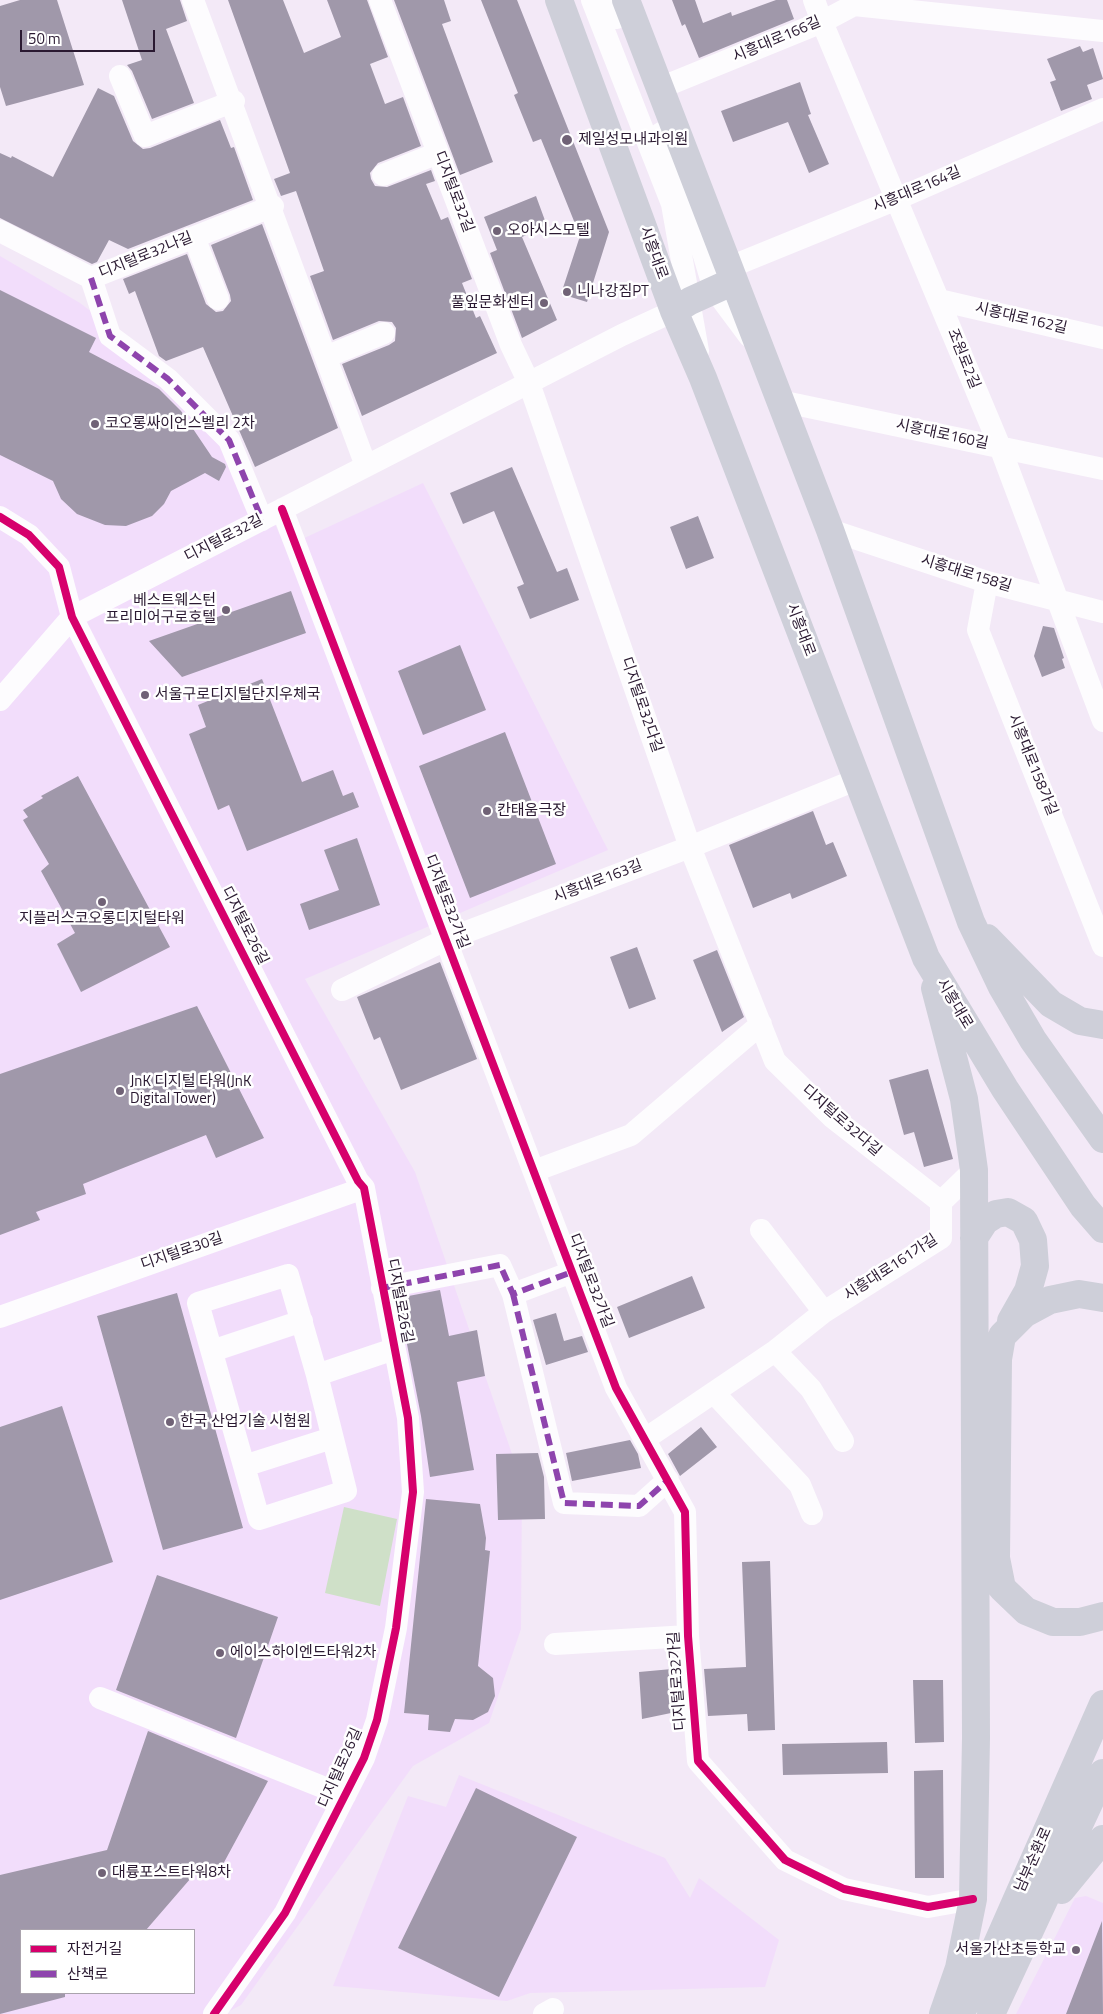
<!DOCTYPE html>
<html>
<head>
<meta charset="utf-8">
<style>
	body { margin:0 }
	#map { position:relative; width:1103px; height:2014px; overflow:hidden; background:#f3e9f7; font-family:"Titillium Web","Noto Sans KR",sans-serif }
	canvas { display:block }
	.legend { position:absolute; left:20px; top:1929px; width:175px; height:65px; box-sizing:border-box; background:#fff; border:1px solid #aaa3ad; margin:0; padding:6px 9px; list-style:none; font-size:15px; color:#2a1931 }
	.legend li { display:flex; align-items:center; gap:10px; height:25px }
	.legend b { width:25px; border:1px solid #aaa3ad }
	.scale { position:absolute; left:20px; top:30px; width:135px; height:22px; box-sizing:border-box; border:2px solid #2a1931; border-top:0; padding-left:6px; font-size:15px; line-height:18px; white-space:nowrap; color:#2a1931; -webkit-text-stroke:4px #fff; paint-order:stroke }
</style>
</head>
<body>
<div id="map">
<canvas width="1103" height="2014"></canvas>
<ul class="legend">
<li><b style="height:6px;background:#d6006c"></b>자전거길</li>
<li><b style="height:6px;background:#8e44ad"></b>산책로</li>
</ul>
<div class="scale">50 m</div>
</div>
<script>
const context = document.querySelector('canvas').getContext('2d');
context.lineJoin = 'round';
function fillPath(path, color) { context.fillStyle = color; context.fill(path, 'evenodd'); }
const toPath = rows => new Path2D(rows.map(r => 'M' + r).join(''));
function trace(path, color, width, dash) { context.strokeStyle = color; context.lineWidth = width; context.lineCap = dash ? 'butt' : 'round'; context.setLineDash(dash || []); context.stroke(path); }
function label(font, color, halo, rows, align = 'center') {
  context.font = font + ' "Titillium Web","Noto Sans KR",sans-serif'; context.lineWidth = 5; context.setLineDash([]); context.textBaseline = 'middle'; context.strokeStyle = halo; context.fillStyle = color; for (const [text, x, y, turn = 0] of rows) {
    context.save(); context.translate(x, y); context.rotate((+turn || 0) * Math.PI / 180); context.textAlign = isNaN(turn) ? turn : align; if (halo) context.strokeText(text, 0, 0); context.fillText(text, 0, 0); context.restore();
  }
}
fillPath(toPath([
	[0,256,80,303,173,374,242,447,285,547,423,483,608,850,305,979,415,1172,522,1483,521,1629,489,1723,413,1766,241,2005,224,2014,0,2014],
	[21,1930,194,1930,194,1993,21,1993],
	[459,1775,665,1858,690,1898,699,1878,779,1940,765,1987,530,1993,507,2001,333,1986,408,1796,446,1807],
	[1086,1896,1103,1903,1103,2014,1016,2014,1075,1898]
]), '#f2ddfb');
fillPath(toPath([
	[344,1507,397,1519,380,1606,325,1593]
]), '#cfe0c8');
fillPath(toPath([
	[20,0,57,0,84,85,6,106,0,87,0,6],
	[122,0,180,0,187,21,166,29,194,103,152,119,132,71,127,65,142,60],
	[228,0,283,0,304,53,341,37,327,0,367,0,388,57,370,64,385,104,403,97,421,146,378,163,370,173,371,179,375,186,387,187,431,170,435,181,426,184,441,220,448,217,472,279,462,283,476,318,480,316,497,353,362,416,342,364,389,345,395,341,396,328,392,322,379,321,333,340,310,276,324,271,296,191,281,196,274,179,290,173],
	[394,0,444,0,451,21,442,24,493,162,460,175],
	[481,0,517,0,609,232,587,302,561,294,580,236,541,139,533,142,514,95,518,93],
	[672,0,695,0,703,23,731,12,732,16,776,0,787,0,794,19,699,58,685,24,682,26],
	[1080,46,1083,52,1093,48,1103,79,1087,85,1092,99,1061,111,1050,82,1056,80,1047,59],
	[800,82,811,114,808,115,829,164,809,173,788,122,733,142,721,111],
	[98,88,114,96,133,141,143,149,150,148,220,120,231,148,234,147,253,200,128,249,109,240,97,262,92,264,0,218,0,153,11,158,12,156,53,177],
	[536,196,547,226,522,237,557,320,522,338,490,253,497,250,484,217],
	[262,224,338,428,255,467,203,347,166,361,159,356,135,291,129,294,123,279,187,254,206,304,216,312,223,311,231,301,230,295,211,245],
	[0,290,96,338,89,352,159,389,181,411,212,457,225,464,226,467,219,481,205,473,171,491,164,504,152,516,126,526,105,525,77,514,61,499,53,481,0,455],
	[512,467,557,572,567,568,579,600,530,619,517,587,524,584,494,511,463,524,450,493],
	[698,516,714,558,686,569,670,527],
	[291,591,306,633,182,677,149,641],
	[1043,626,1054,628,1064,658,1062,659,1065,668,1042,677,1034,656],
	[460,645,486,710,423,735,398,671],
	[262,679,302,782,333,770,343,796,353,792,359,807,247,851,229,805,218,810,189,734,206,727,198,705],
	[505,732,556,864,470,898,419,766],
	[78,776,170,947,81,992,57,944,75,933,41,871,49,864,23,820,28,817,23,810,43,798,41,796],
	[813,811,826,845,833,842,847,876,792,899,790,893,753,908,729,845],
	[357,838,380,905,309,930,300,904,339,890,324,850],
	[637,947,656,999,629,1009,610,957],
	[717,950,744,1017,722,1032,693,960],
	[440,962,477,1059,401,1090,380,1037,374,1040,357,997],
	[197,1006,264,1138,216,1158,206,1135,83,1184,86,1194,36,1212,40,1220,0,1235,0,1074],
	[928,1069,953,1159,924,1167,914,1132,904,1135,889,1080],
	[692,1276,705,1308,629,1338,617,1307],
	[440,1290,449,1336,477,1330,485,1376,457,1382,474,1470,430,1477,421,1416,398,1298],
	[177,1293,243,1528,163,1550,97,1316],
	[556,1313,564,1341,582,1336,588,1352,546,1365,533,1320],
	[62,1406,113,1562,0,1600,0,1427],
	[701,1427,717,1447,680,1476,668,1454],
	[630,1440,638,1454,641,1468,572,1481,566,1453],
	[538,1453,544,1477,545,1519,498,1520,496,1454],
	[426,1499,480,1504,486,1538,485,1550,490,1551,478,1666,493,1678,495,1696,488,1712,473,1720,455,1719,450,1732,428,1730,429,1715,404,1713],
	[770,1561,775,1730,748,1731,747,1714,708,1716,704,1669,746,1667,742,1562],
	[157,1575,278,1617,236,1738,116,1690],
	[672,1669,671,1713,642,1719,639,1672],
	[913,1680,943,1680,944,1742,915,1743],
	[148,1731,268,1781,215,1879,197,1871,146,1930,21,1930,21,1993,65,1993,65,1997,0,2014,0,1875,107,1850],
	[887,1742,888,1773,783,1775,782,1744],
	[943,1770,944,1878,915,1878,914,1771],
	[476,1788,577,1837,499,1997,398,1948],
	[1102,1921,1103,2014,1066,2014]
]), '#a098aa');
trace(toPath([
	[193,0,366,466],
	[380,0,511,345,529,383,690,847,775,1061,832,1117,941,1202],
	[592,0,672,204,698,351],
	[612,0,616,18],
	[814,0,822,22,1000,447,1103,721],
	[120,76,145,136,234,101],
	[660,88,822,22,854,5,1103,31],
	[661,133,687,199,714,289,749,336],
	[383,175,438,153],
	[0,231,91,278,273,206],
	[194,237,218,299],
	[730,267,897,199,1103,109],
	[91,278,110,336,168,379,229,440,262,520],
	[939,300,1103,338],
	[328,356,384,333],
	[780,401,1103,469],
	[282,509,616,1388,685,1512,688,1636,698,1761,785,1860,844,1889,928,1907,973,1899],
	[0,517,29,535,59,567,72,617,358,1181,364,1188,408,1418,413,1492,396,1628,377,1720,364,1758,285,1913,214,2014],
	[830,530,987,582,1103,612],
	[987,582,978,630,1103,946],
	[0,700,72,617,622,335,674,311],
	[342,990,445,940,690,847,858,779],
	[534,1171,631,1135,761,1024],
	[761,1230,824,1312],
	[288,1275,317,1375,346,1491,259,1519,198,1303,288,1275],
	[382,1288,500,1265,513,1294,572,1272],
	[513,1294,564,1503,639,1506,668,1480],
	[0,1317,364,1188],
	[212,1351,302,1321],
	[775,1351,811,1389,843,1441],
	[317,1375,394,1349],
	[714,1393,800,1485,812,1514],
	[645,1439,775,1351,824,1312,941,1238,941,1202,974,1170],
	[244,1466,332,1438],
	[555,1644,688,1636],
	[100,1698,345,1796],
	[544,2014,553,2009]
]), '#fdfcfe', 22);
trace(toPath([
	[559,0,674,311,703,378,926,958,1005,1089,1083,1206,1103,1229],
	[626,0,830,530,971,922,1002,987,1033,1040,1103,1139],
	[674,311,690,301,734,281],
	[987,938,1051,1004,1080,1021,1103,1025],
	[935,988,964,1099,974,1170,976,1738,973,1899,959,1968,943,2014],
	[974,1238,985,1221,996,1214,1008,1212,1024,1221,1033,1240,1035,1266,1028,1291,1011,1321],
	[1103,1298,1079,1294,1050,1300,1024,1314,1002,1336,998,1359,996,1558,1002,1588,1026,1611,1053,1622,1080,1622,1103,1616],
	[1061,1890,1103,1839],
	[960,2014,991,1958,1103,1704],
	[991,2014,1103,1773]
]), '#cecfd9', 28);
trace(toPath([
	[91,278,110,336,168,379,229,440,262,520],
	[382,1288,500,1265,513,1294,572,1272],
	[513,1294,564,1503,639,1506,668,1480]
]), '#8e44ad', 6, [12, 6]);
trace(toPath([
	[282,509,616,1388,685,1512,688,1636,698,1761,785,1860,844,1889,928,1907,973,1899],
	[0,517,29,535,59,567,72,617,358,1181,364,1188,408,1418,413,1492,396,1628,377,1720,364,1758,285,1913,214,2014]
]), '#d6006c', 8);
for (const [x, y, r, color] of [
	[567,140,6,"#706276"],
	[497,231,5,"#706276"],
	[567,292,5,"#706276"],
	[544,303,5,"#706276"],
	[95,424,5,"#706276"],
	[226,610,5,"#706276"],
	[145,695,5,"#706276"],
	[487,811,5,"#706276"],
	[102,902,5,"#706276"],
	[120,1091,5,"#706276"],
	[170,1422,5,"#706276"],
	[220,1653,5,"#706276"],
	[102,1873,5,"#706276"],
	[1076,1950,5,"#706276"]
]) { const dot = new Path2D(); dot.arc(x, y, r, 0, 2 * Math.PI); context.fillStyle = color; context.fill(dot); trace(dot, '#fff', 2); }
label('15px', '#2a1931', '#fff', [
	["시흥대로166길",777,40,-23],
	["시흥대로164길",917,190,-23],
	["디지털로32길",453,192,69],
	["시흥대로",653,253,70],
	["디지털로32나길",146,256,-22],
	["시흥대로162길",1021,319,13],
	["조원로2길",963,359,68],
	["시흥대로160길",942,435,12],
	["디지털로32길",224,539,-27],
	["시흥대로158길",966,574,17],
	["시흥대로",800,630,69],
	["디지털로32다길",641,705,71],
	["시흥대로158가길",1032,765,68],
	["시흥대로163길",598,882,-21],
	["디지털로32가길",446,902,69],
	["디지털로26길",244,926,63],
	["시흥대로",954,1004,59],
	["디지털로32다길",841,1121,41],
	["디지털로30길",182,1252,-19],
	["시흥대로161가길",891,1268,-33],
	["디지털로32가길",590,1281,69],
	["디지털로26길",399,1301,79],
	["디지털로32가길",678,1681,-94],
	["디지털로26길",341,1768,-66],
	["남부순환로",1034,1860,-66]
]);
label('15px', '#2a1931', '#fff', [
	["제일성모내과의원",578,140],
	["오아시스모텔",507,231],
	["니나강짐PT",577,292],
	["풀잎문화센터",534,303,"right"],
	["코오롱싸이언스벨리 2차",105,424],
	["베스트웨스턴",216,601,"right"],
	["프리미어구로호텔",216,618,"right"],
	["서울구로디지털단지우체국",155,695],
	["칸태움극장",497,811],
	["지플러스코오롱디지털타워",102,919,"center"],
	["JnK 디지털 타워(JnK",130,1082],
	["Digital Tower)",130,1099],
	["한국 산업기술 시험원",180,1422],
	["에이스하이엔드타워2차",230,1653],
	["대륭포스트타워8차",112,1873],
	["서울가산초등학교",1066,1950,"right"]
], 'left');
</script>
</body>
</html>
